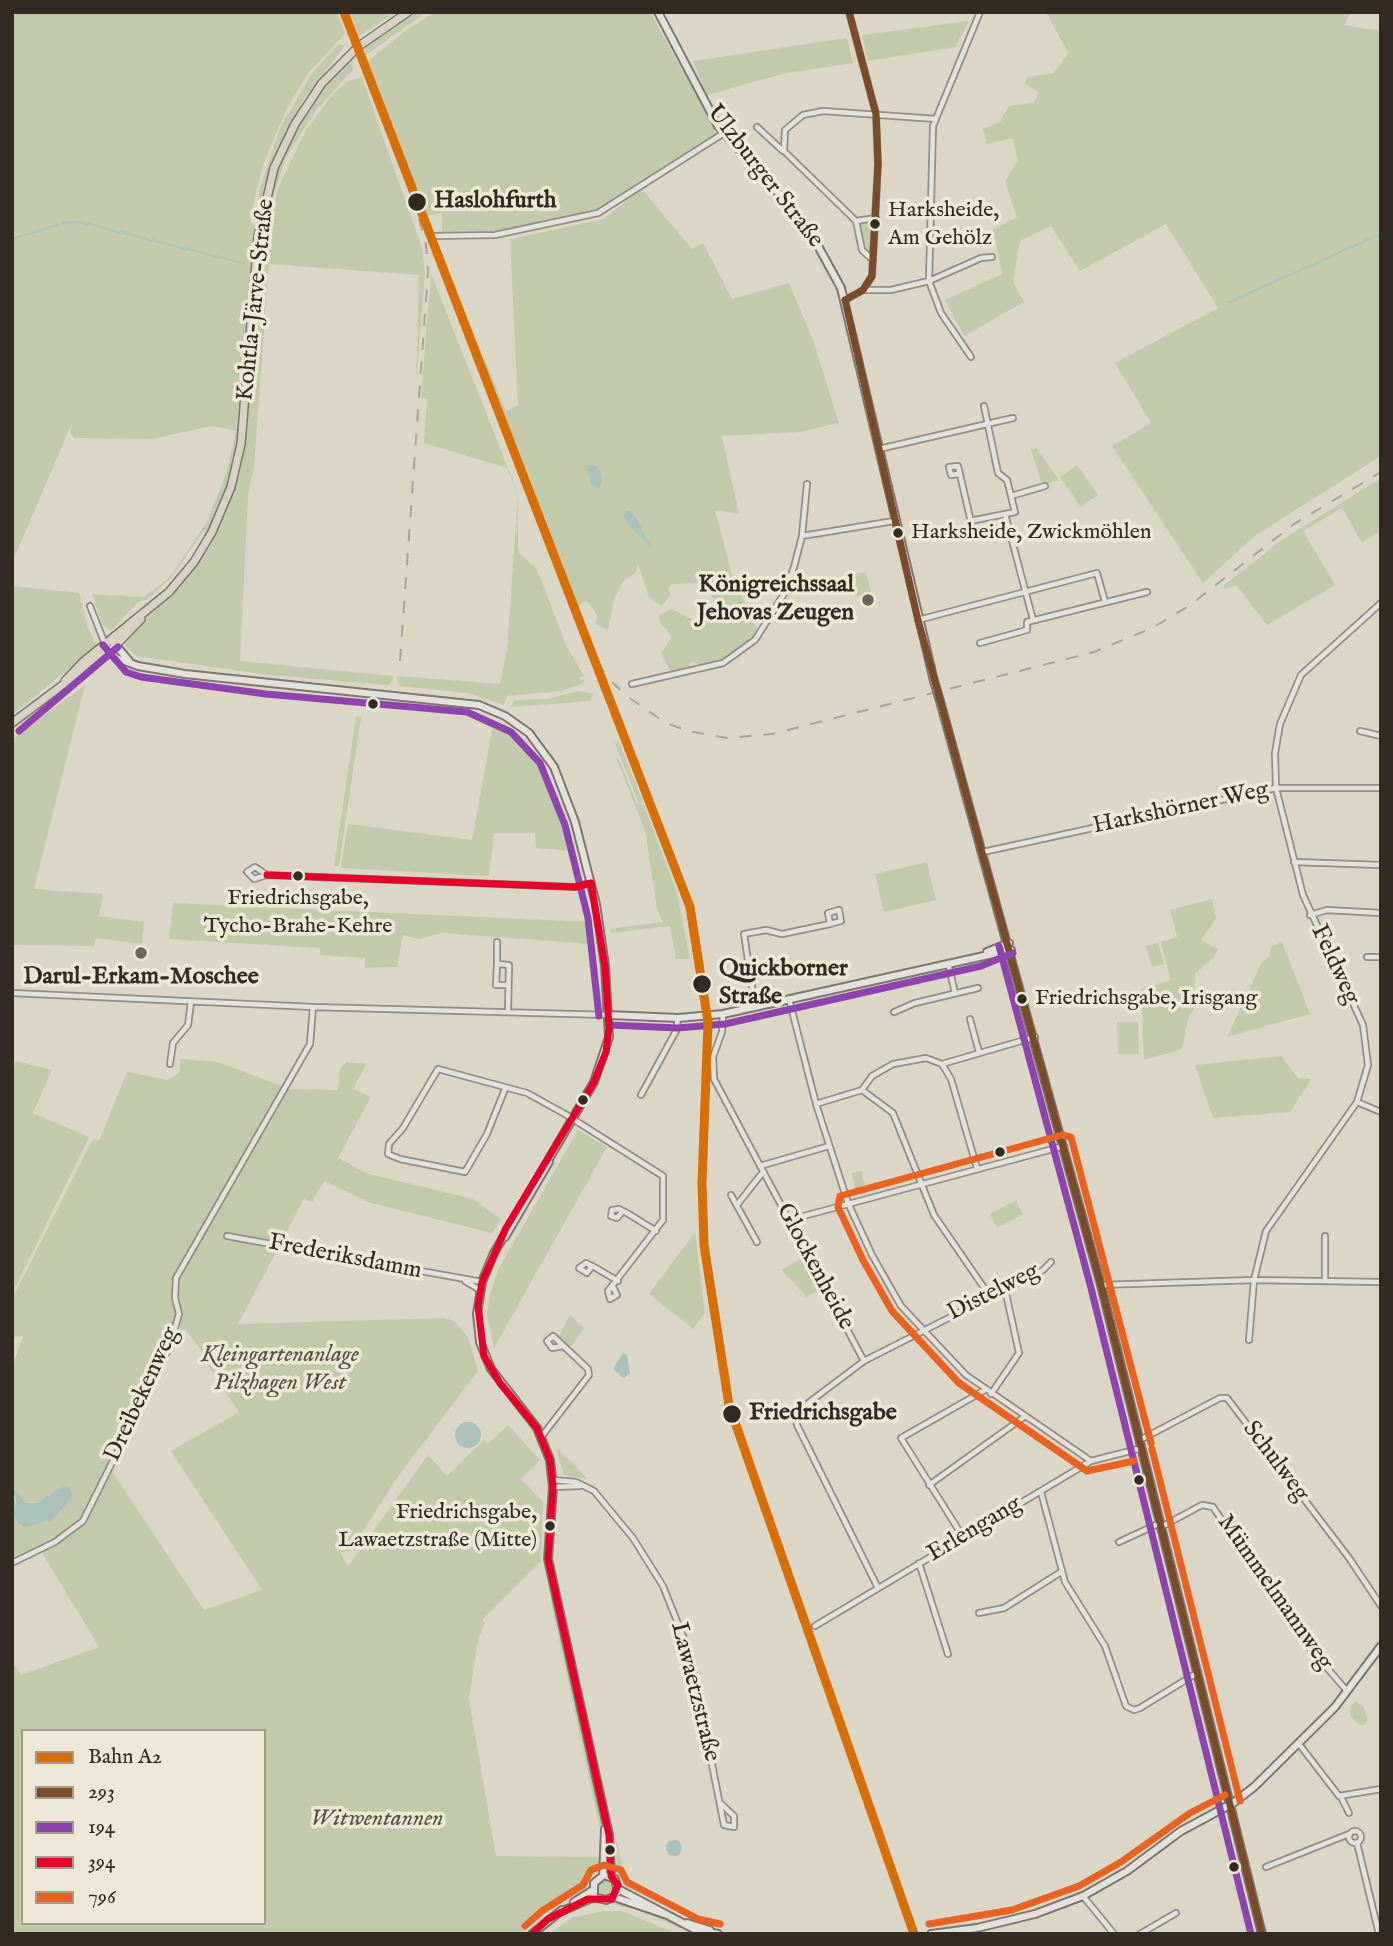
<!DOCTYPE html>
<html>
<head>
<meta charset="utf-8">
<style>
	body { margin:0 }
	#map { position:relative; width:1393px; height:1946px; overflow:hidden; background:#dcd6c6; font-family:"IM FELL English",serif }
	canvas { display:block }
	.frame { position:absolute; inset:0; border:14px solid #332a21; pointer-events:none }
	.legend { position:absolute; left:21px; top:1729px; width:245px; height:196px; box-sizing:border-box; background:#ede7d5; border:2px solid #a39b8d; margin:0; padding:9px 12px; list-style:none; font-size:21px; color:#332a21 }
	.legend li { display:flex; align-items:center; gap:14px; height:35px }
	.legend b { width:35px; border:2px solid #a39b8d }
</style>
</head>
<body>
<div id="map">
<canvas width="1393" height="1946"></canvas>
<div class="frame"></div>
<ul class="legend">
<li><b style="height:9px;background:#d66f07"></b>Bahn A2</li>
<li><b style="height:9px;background:#7a4b2a"></b>293</li>
<li><b style="height:9px;background:#8e44ad"></b>194</li>
<li><b style="height:9px;background:#e4002b"></b>394</li>
<li><b style="height:9px;background:#e86222"></b>796</li>
</ul>
</div>
<script>
const context = document.querySelector('canvas').getContext('2d');
context.lineJoin = 'round';
function fillPath(path, color) { context.fillStyle = color; context.fill(path, 'evenodd'); }
const toPath = rows => new Path2D(rows.map(r => 'M' + r).join(''));
function trace(path, color, width, dash) { context.strokeStyle = color; context.lineWidth = width; context.lineCap = dash ? 'butt' : 'round'; context.setLineDash(dash || []); context.stroke(path); }
function label(font, color, halo, rows, align = 'center') {
  context.font = font + ' "IM FELL English",serif'; context.lineWidth = 7; context.setLineDash([]); context.textBaseline = 'middle'; context.strokeStyle = halo; context.fillStyle = color; for (const [text, x, y, turn = 0] of rows) {
    context.save(); context.translate(x, y); context.rotate((+turn || 0) * Math.PI / 180); context.textAlign = isNaN(turn) ? turn : align; if (halo) context.strokeText(text, 0, 0); context.fillText(text, 0, 0); context.restore();
  }
}
fillPath(toPath([
	[12,12,337,12,345,34,309,72,286,110,265,160,256,191,251,223,257,227,240,436,222,501,208,531,204,534,205,529,171,578,146,600,138,602,111,631,102,624,92,594,144,597,169,578,207,522,227,471,236,431,212,426,151,439,74,438,70,433,72,423,12,563],
	[350,12,396,12,359,36],
	[415,12,427,12,366,55,364,47],
	[435,12,650,12,718,136,598,212,495,234,442,233,442,213,426,216,367,62,405,31],
	[653,12,657,12,713,127,683,72],
	[1046,12,1351,12,1344,25,1381,31,1381,456,1256,535,1203,583,1112,446,1151,423,1115,363,1218,308,1166,224,1080,271,1051,226,1020,241,1013,282,1024,302,964,336,945,300,1002,274,993,229,1017,217,1005,181,1018,160,1012,138,987,144,983,129,1000,122,1009,106,1034,103,1039,92,1025,84,1027,77,1054,73,1068,53],
	[969,21,955,47,868,61,862,35],
	[847,38,853,63,782,74,707,95,693,61],
	[339,44,345,46,304,99,276,152,264,186,258,220,255,221,259,192,280,128,312,73],
	[352,58,353,70,317,109,286,157,265,223,271,187,297,124,324,84],
	[362,77,422,248,425,273,416,382,419,275,269,264,254,466,248,496,240,661,393,676,393,680,388,685,269,675,136,656,125,646,124,640,162,603,167,602,206,547,245,441,263,227,269,226,278,188,306,130,334,93,348,81],
	[641,188,692,249,703,243,732,299,789,283,813,340,839,423,800,432,722,436,739,514,715,510,733,578,758,631,741,649,722,660,701,667,693,661,688,664,691,670,671,673,661,653,671,638,667,629,660,624,659,615,671,609,692,619,713,620,713,600,707,583,672,584,668,589,671,594,662,606,649,597,638,564,636,572,623,582,615,596,608,630,596,624,597,615,588,602,583,601,578,608,436,242,506,411,518,405,510,239,604,219],
	[870,220,873,232,869,254,864,248,859,225],
	[431,273,517,491,518,495,518,547,519,553,537,569,566,645,584,676,580,677,580,680,584,680,583,683,562,691,507,696,504,705,467,693,400,686,397,681,398,676,500,684,507,650,518,494,507,468,424,443,427,399,421,398],
	[1036,448,1059,480,1042,485,1031,449],
	[1077,465,1098,495,1081,507,1060,477],
	[1381,478,1381,531,1362,543,1342,508,1303,531,1335,585,1267,625,1236,585,1225,589,1223,586,1282,540],
	[866,572,871,593,855,596,852,585,830,589,828,579],
	[13,586,79,593,88,628,97,646,12,715],
	[85,685,34,889,103,894,99,916,144,922,142,944,96,938,94,946,12,945,12,739],
	[579,691,593,694,590,701,511,707,515,700,547,699],
	[356,716,361,717,339,866,334,866],
	[493,724,520,739,541,765,571,851,536,848,535,833,494,833,489,876,341,868,348,824,472,840],
	[619,742,643,802,639,804,615,743],
	[616,758,620,761,637,804,644,805,677,893,690,959,676,959,670,926,611,933,610,929,663,922,657,909,645,830],
	[927,862,936,900,884,912,875,874],
	[1212,899,1216,918,1201,940,1218,949,1214,957,1195,974,1194,1010,1189,1015,1182,1049,1144,1060,1141,989,1171,980,1161,942,1177,937,1170,910],
	[173,903,589,922,592,944,442,933,418,939,403,935,397,967,365,968,365,958,320,955,320,948,169,939],
	[1282,942,1310,1014,1227,1037,1261,964,1269,956,1271,947],
	[1158,943,1164,964,1152,967,1146,946],
	[1117,1022,1138,1022,1139,1054,1118,1054],
	[1281,1056,1298,1078,1311,1079,1290,1112,1213,1118,1195,1065],
	[180,1059,218,1062,290,1089,338,1090,340,1069,346,1062,366,1064,353,1089,371,1097,338,1158,366,1173,473,1199,501,1219,492,1233,371,1203,324,1181,312,1202,304,1199,238,1324,444,1318,454,1321,468,1337,478,1371,399,1475,350,1551,340,1552,348,1566,428,1455,447,1476,484,1440,488,1444,508,1425,540,1460,521,1479,543,1502,541,1561,482,1620,485,1623,478,1640,469,1699,496,1856,598,1857,599,1863,586,1888,545,1912,522,1934,12,1934,12,1661,21,1675,99,1647,41,1551,84,1522,112,1471,204,1610,262,1590,171,1451,239,1412,206,1363,209,1361,185,1329,169,1337,137,1410,130,1409,104,1458,111,1462,81,1520,56,1539,12,1560,12,1496,16,1501,14,1515,17,1523,68,1487,37,1503,26,1503,12,1486,12,1368,23,1336,12,1337,12,1299,93,1139,99,1141,127,1072,168,1080,180,1072],
	[23,1731,264,1731,264,1923,23,1923],
	[16,1061,52,1070,33,1113,89,1137,12,1294,12,1071],
	[578,1130,607,1147,494,1348,487,1314,490,1294,499,1268],
	[851,1170,852,1173,861,1171,867,1194,861,1195,863,1189,855,1189],
	[1016,1200,1023,1214,997,1228,990,1214],
	[695,1232,705,1313,693,1329,649,1294],
	[802,1257,820,1289,807,1297,782,1270],
	[570,1315,584,1328,570,1348,559,1336],
	[556,1448,575,1465,587,1479,564,1475],
	[554,1557,560,1598,616,1851,557,1586],
	[548,1568,601,1817,602,1839,552,1606],
	[1356,1701,1364,1708,1368,1721,1363,1725,1359,1725,1350,1716,1350,1706],
	[616,1839,627,1884,682,1907,679,1912,625,1886,617,1872],
	'597 1888a9 9 0 1 1 18 0a9 9 0 1 1-18 0Z',
	[623,1900,694,1931,693,1934,639,1910,612,1904],
	[602,1911,622,1911,678,1934,549,1934,572,1918]
]), '#c3caac');
fillPath(toPath([
	[587,465,594,465,601,472,602,482,599,488,591,485],
	[629,511,634,513,651,547,629,526,624,517,625,512],
	[623,1353,627,1355,630,1374,623,1378,613,1369],
	'455 1435a13 13 0 1 1 26 0a13 13 0 1 1-26 0Z',
	[12,1486,26,1503,37,1503,63,1487,71,1488,72,1497,52,1520,26,1527,17,1523,14,1515,16,1501],
	'666 1848a8 8 0 1 1 16 0a8 8 0 1 1-16 0Z'
]), '#aac2ba');
trace(toPath([
	[62,223,80,222,243,263],
	[12,239,57,225],
	[1229,302,1381,234]
]), '#aac2ba', 2);
const street = toPath([
	[980,12,933,126,929,281,981,258,992,257],
	[757,127,783,151],
	[856,221,876,218],
	[434,236,495,235,598,213,724,133],
	[873,260,862,250,856,221,784,151,785,130,803,115,823,111,936,119],
	[863,290,891,290,929,281,941,313,971,357],
	[845,300,863,290,872,276,878,164,876,114,849,12],
	[879,449,1013,418],
	[959,474,951,475,949,467,958,466,974,535],
	[1011,496,1045,486],
	[1005,514,1033,620],
	[970,521,1015,512,1007,480,998,473,984,406],
	[802,536,894,521],
	[90,606,105,644],
	[918,620,1097,573,1105,602],
	[980,643,1027,630,1027,622,1147,592],
	[632,684,723,663,755,640,784,594,794,567,802,536,807,484],
	[1360,731,1381,736],
	[983,852,1276,788,1381,788],
	[1294,862,1381,865],
	[267,875,255,867,247,872,254,879,267,875,575,887,591,883],
	[1310,915,1327,910,1381,913],
	[497,942,497,964,509,965,508,1012],
	[1367,957,1381,957],
	[948,963,955,993],
	[497,964,496,985,508,985],
	[12,993,313,1007,609,1015],
	[789,999,816,1104,848,1203,872,1255,901,1306,966,1375,1091,1461],
	[755,1007,744,934,766,930,782,934,830,924,841,921,839,910,828,913,830,924],
	[894,1012,915,1003,978,988],
	[723,1014,722,1032,713,1057,714,1079,864,1361],
	[970,1019,979,1052],
	[170,1064,173,1043,188,1025,191,1002],
	[942,1064,1035,1037],
	[505,1089,487,1134,465,1172,400,1159,388,1154,389,1144,403,1128,438,1069,527,1093,565,1114,663,1176,663,1220,608,1291,610,1299,617,1295,613,1287],
	[862,1090,872,1076,893,1064,926,1058,942,1064,951,1079,977,1168],
	[641,1095,676,1031,678,1018],
	[1357,1102,1381,1112],
	[816,1104,862,1090,893,1113,934,1215,989,1295],
	[760,1166,829,1146],
	[731,1195,757,1242],
	[737,1205,763,1172],
	[623,1211,617,1218,611,1216,612,1210,619,1209,627,1213,656,1231],
	[789,1220,1064,1146],
	[227,1236,482,1282],
	[592,1266,587,1273,579,1268,586,1263,596,1268,618,1281],
	[465,1281,480,1290],
	[1325,1281,1325,1236],
	[1101,1285,1254,1280,1381,1282],
	[1249,1340,1254,1280,1266,1231,1357,1102,1368,1065,1363,1025,1303,895,1276,788,1275,753,1280,724,1301,675,1381,603],
	[991,1394,1019,1353,1005,1289],
	[542,1436,589,1375,588,1369,553,1336,547,1341,552,1348,563,1346],
	[1140,1440,1220,1398,1227,1398,1349,1558,1381,1606],
	[553,1480,576,1482,594,1491,633,1538,663,1586,690,1654,724,1825,734,1827,734,1816,720,1803],
	[929,1485,1024,1417],
	[553,1487,580,1486],
	[1041,1492,1065,1582,1105,1646,1126,1706,1134,1710,1140,1708,1197,1673],
	[1161,1527,1202,1505,1213,1507,1302,1639,1347,1691],
	[963,1537,901,1438,985,1390],
	[1119,1542,1160,1523],
	[12,1563,55,1542,83,1521,169,1348,179,1314,175,1298,176,1278,310,1044,313,1007],
	[919,1563,948,1654],
	[878,1588,797,1425,795,1413,864,1361,1043,1270,1051,1262],
	[979,1613,1004,1608,1061,1572],
	[815,1626,1091,1461,1142,1448],
	[1299,1744,1339,1796,1381,1789],
	[1341,1797,1349,1813],
	'1349 1837a6 6 0 1 1 12 0a6 6 0 1 1-12 0Z',
	[1357,1843,1379,1934],
	[1266,1867,1349,1834],
	[1083,1896,1114,1934],
	[1140,1934,1176,1913]
]);
const secondary = toPath([
	[658,12,718,126,806,224,841,288,934,681],
	[114,643,129,661],
	[108,649,116,658,138,666,185,674,479,705,505,716,529,733,554,767,575,822,596,904,605,966,609,1037,594,1082,494,1253,482,1282,477,1314,480,1342,491,1369,537,1428,550,1460,553,1487,548,1559,609,1835,611,1876],
	[940,701,1101,1285,1262,1934],
	[987,952,1009,943],
	[609,1015,678,1018,723,1014,1011,950],
	[505,1237,549,1162],
	[603,1875,605,1829],
	[618,1889,694,1929,718,1934],
	[594,1892,594,1883,604,1875,615,1879,618,1892],
	[574,1902,593,1890],
	[560,1912,594,1897,606,1900,614,1897,664,1914],
	[687,1923,710,1930],
	[532,1934,562,1910],
	[931,1934,977,1928,1035,1914,1083,1896,1127,1871,1181,1831,1233,1803,1254,1787,1335,1707,1381,1646]
]);
const primary = toPath([
	[65,681,83,662,169,592,194,562,212,532,231,487,241,444,258,237,274,168,295,124,322,83,359,46,408,12],
	[12,723,116,645,141,619]
]);
trace(street, '#938e85', 8);
trace(secondary, '#7c776f', 10);
trace(primary, '#7c776f', 10);
trace(street, '#e4e1da', 4.5);
trace(secondary, '#e4e1da', 6);
trace(primary, '#d8d2c5', 7);
trace(toPath([
	[587,641,599,666,613,683,628,697,666,723,688,731,727,738,772,734,1094,652,1152,628,1189,606,1294,524,1381,472],
	[400,661,428,272,426,244,419,219]
]), '#a6a29c', 2, [12, 12]);
const secondaryBridge = toPath([
	[934,681,940,701]
]);
trace(secondaryBridge, '#7c776f', 10, []);
trace(secondaryBridge, '#e4e1da', 6);
trace(toPath([
	[845,300,918,620,1101,1285,1262,1934],
	[845,300,863,290,872,276,878,164,876,114,849,12]
]), '#7a4b2a', 7);
trace(toPath([
	[103,645,126,672,141,677,266,694,467,712,511,732,540,763,565,825,588,918,599,1016],
	[19,731,118,647],
	[999,946,1091,1288,1251,1934],
	[609,1025,678,1028,725,1024,981,966,1013,953]
]), '#8e44ad', 7);
trace(toPath([
	[267,875,575,887,591,883],
	[532,1934,548,1919,588,1899,612,1899,618,1885,611,1876,609,1835,548,1559,553,1487,550,1460,537,1428,500,1383,484,1356,478,1306,482,1282,506,1228,594,1082,606,1052,609,1028,605,966,591,883]
]), '#e4002b', 7);
trace(toPath([
	[1152,1449,1240,1801],
	[1134,1461,1087,1471,959,1383,892,1311,863,1260,838,1207,840,1196,1062,1135,1071,1137,1151,1443],
	[929,1924,1012,1910,1079,1886,1121,1862,1190,1813,1225,1795],
	[525,1926,542,1911,583,1885,591,1870,604,1865,621,1870,627,1882,698,1919,720,1924]
]), '#e86222', 7);
trace(toPath([
	[344,12,690,907,708,1022,702,1183,704,1245,729,1405,914,1934]
]), '#d66f07', 9);
for (const [x, y, r, color] of [
	[417,202,10,"#332a21"],
	[875,224,6,"#332a21"],
	[898,533,6,"#332a21"],
	[868,600,7,"#6e665b"],
	[373,704,6,"#332a21"],
	[298,876,6,"#332a21"],
	[141,953,7,"#6e665b"],
	[702,984,10,"#332a21"],
	[1022,999,6,"#332a21"],
	[583,1100,6,"#332a21"],
	[1000,1152,6,"#332a21"],
	[732,1414,10,"#332a21"],
	[1139,1480,6,"#332a21"],
	[550,1526,6,"#332a21"],
	[610,1850,6,"#332a21"],
	[1234,1867,6,"#332a21"]
]) { const dot = new Path2D(); dot.arc(x, y, r, 0, 2 * Math.PI); context.fillStyle = color; context.fill(dot); trace(dot, '#ede7d5', 2.5); }
label('22px', '#332a21', '#ede7d5', [
	["Harksheide,",888,211],
	["Am Gehölz",888,239],
	["Harksheide, Zwickmöhlen",911,533],
	["Friedrichsgabe,",298,899,"center"],
	["Tycho-Brahe-Kehre",298,927,"center"],
	["Friedrichsgabe, Irisgang",1035,999],
	["Friedrichsgabe,",537,1513,"right"],
	["Lawaetzstraße (Mitte)",537,1541,"right"]
], 'left');
label('24px', '#332a21', '#ede7d5', [
	["Ulzburger Straße",764,177,52],
	["Kohtla-Järve-Straße",257,300,-84],
	["Harkshörner Weg",1181,809,-12],
	["Feldweg",1334,965,65],
	["Frederiksdamm",345,1258,11],
	["Glockenheide",814,1267,62],
	["Distelweg",994,1293,-27],
	["Dreibekenweg",143,1395,-65],
	["Schulweg",1275,1462,53],
	["Erlengang",975,1530,-31],
	["Mümmelmannweg",1274,1593,55],
	["Lawaetzstraße",694,1692,76]
]);
label('bold 24px', '#332a21', '#ede7d5', [
	["Haslohfurth",434,202],
	["Quickborner",719,970],
	["Straße",719,998],
	["Friedrichsgabe",749,1414]
], 'left');
label('bold 24px', '#332a21', '#ede7d5', [
	["Königreichssaal",854,586],
	["Jehovas Zeugen",854,614],
	["Darul-Erkam-Moschee",141,978,"center"]
], 'right');
label('italic 24px', '#52503e', '#ede7d5', [
	["Kleingartenanlage",280,1356],
	["Pilzhagen West",280,1384],
	["Witwentannen",377,1820]
]);
</script>
</body>
</html>
